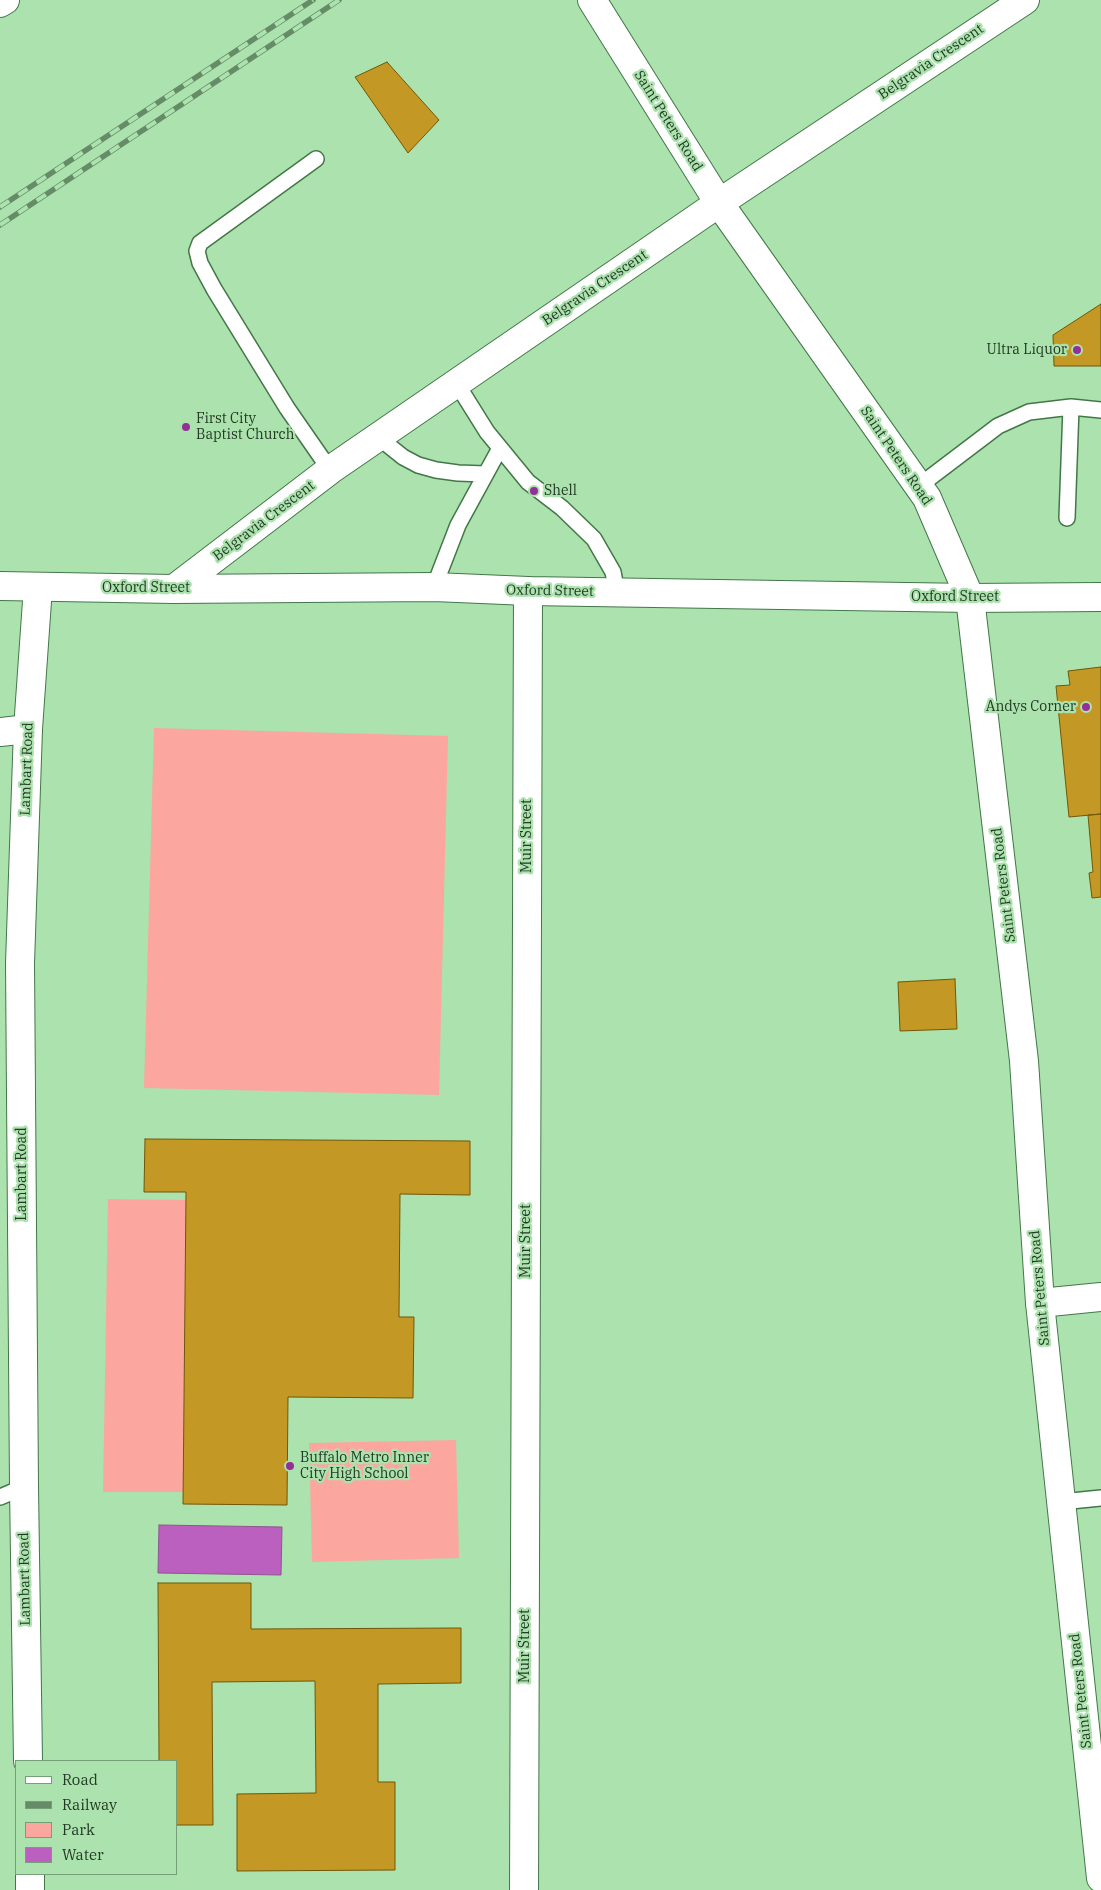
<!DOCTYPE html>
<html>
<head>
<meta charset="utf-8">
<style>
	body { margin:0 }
	#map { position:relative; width:1101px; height:1890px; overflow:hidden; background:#abe2ad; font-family:"IBM Plex Serif",serif }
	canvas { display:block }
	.legend { position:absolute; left:15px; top:1760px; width:162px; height:115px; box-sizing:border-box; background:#abe2ad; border:1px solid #759f77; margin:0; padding:6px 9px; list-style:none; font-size:15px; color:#233a25 }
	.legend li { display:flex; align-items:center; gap:10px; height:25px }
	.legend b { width:25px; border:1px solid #759f77 }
</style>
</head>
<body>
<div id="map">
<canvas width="1101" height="1890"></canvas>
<ul class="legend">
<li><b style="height:6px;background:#fff"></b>Road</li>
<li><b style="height:6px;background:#658c67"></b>Railway</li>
<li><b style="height:14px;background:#fba79f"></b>Park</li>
<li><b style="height:14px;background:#bb60bf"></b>Water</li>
</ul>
</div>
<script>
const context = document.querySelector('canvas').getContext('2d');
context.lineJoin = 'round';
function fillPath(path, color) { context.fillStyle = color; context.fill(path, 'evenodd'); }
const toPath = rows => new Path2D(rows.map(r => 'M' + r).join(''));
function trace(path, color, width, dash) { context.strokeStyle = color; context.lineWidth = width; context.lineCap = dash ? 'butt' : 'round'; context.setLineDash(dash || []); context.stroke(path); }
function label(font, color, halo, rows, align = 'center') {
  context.font = font + ' "IBM Plex Serif",serif'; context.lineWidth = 4.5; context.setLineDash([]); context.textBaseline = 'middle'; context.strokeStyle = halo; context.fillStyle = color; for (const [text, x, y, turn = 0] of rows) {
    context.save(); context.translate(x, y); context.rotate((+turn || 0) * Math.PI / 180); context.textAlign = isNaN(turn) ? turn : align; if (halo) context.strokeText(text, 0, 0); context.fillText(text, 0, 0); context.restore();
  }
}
fillPath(toPath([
	[154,728,448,736,439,1095,144,1088],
	[108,1199,186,1200,183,1492,103,1492],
	[456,1440,459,1558,312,1562,309,1443]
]), '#fba79f');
const water = toPath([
	[159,1525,282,1527,281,1575,158,1573,159,1525]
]);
fillPath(water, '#bb60bf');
trace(water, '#8d5591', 1);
const building = toPath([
	[387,62,439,120,408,153,355,77,387,62],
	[1101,304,1101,366,1054,366,1053,335,1101,304],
	[1101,667,1101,814,1069,817,1056,686,1070,685,1068,671,1101,667],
	[1101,814,1101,897,1092,898,1089,873,1093,872,1088,815,1101,814],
	[955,979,957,1029,900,1031,898,982,955,979],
	[145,1139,470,1141,470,1195,400,1194,399,1317,414,1317,413,1398,288,1397,287,1505,183,1504,186,1192,144,1192,145,1139],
	[158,1583,251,1583,251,1629,461,1628,461,1683,378,1684,378,1782,395,1782,395,1870,237,1871,237,1794,316,1793,315,1681,212,1682,213,1825,176,1825,176,1761,159,1761,158,1583]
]);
fillPath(building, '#c39824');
trace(building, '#715608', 1);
const service = toPath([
	[316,159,200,243,197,251,200,263,214,289,287,408,330,470],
	[457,384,487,432,528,482,562,508,594,539,613,572,617,593],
	[378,437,403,457,418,465,436,470,458,473,485,474],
	[919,486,998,426,1029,412,1071,407,1101,410],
	[1067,518,1071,407],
	[434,587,458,525,500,448],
	[0,1497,24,1487],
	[1061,1502,1101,1498]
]);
const minor = toPath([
	[0,3,5,0],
	[174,589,330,470,719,203,1025,0],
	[0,732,28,729],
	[1040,1303,1101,1297],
	[524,1890,528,591]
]);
const tertiary = toPath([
	[592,0,719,203,927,498,970,598,1024,1061,1040,1303,1101,1878],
	[28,1761,24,1487,20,963,28,729,38,587],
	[30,1874,30,1890]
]);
const primary = toPath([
	[0,586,174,589,434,587,528,591,970,598,1101,597]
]);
trace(service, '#437748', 18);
trace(minor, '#437748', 30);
trace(tertiary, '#437748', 30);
trace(primary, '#437748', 30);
trace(service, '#fff', 15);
trace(minor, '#fff', 28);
trace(tertiary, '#fff', 28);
trace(primary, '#fff', 28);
const rail = toPath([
	[0,207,313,0],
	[0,225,339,0]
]);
trace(rail, '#658c67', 5.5);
trace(rail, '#abe2ad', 4, [11]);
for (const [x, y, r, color] of [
	[1077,350,5,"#923097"],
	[186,427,5,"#923097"],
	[534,491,5,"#923097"],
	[1086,707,5,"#923097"],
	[290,1466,5,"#923097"]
]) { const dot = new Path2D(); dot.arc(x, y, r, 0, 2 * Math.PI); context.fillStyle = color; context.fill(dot); trace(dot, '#abe2ad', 2); }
label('14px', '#233a25', '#abe2ad', [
	["Belgravia Crescent",931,62,-34],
	["Saint Peters Road",668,121,58],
	["Belgravia Crescent",595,288,-34],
	["Saint Peters Road",896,456,56],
	["Belgravia Crescent",264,521,-37],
	["Oxford Street",146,588],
	["Oxford Street",550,591,1],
	["Oxford Street",955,597],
	["Lambart Road",27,769,-88],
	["Muir Street",527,836,-90],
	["Saint Peters Road",1004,885,-97],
	["Lambart Road",22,1174,-90],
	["Muir Street",526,1241,-90],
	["Saint Peters Road",1040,1288,-95],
	["Lambart Road",25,1579,-91],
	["Muir Street",525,1646,-90],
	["Saint Peters Road",1081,1691,-96]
]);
label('14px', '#233a25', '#abe2ad', [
	["Ultra Liquor",1067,350,"right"],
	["First City",196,419],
	["Baptist Church",196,435],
	["Shell",544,491],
	["Andys Corner",1076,707,"right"],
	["Buffalo Metro Inner",300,1458],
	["City High School",300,1474]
], 'left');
</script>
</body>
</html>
